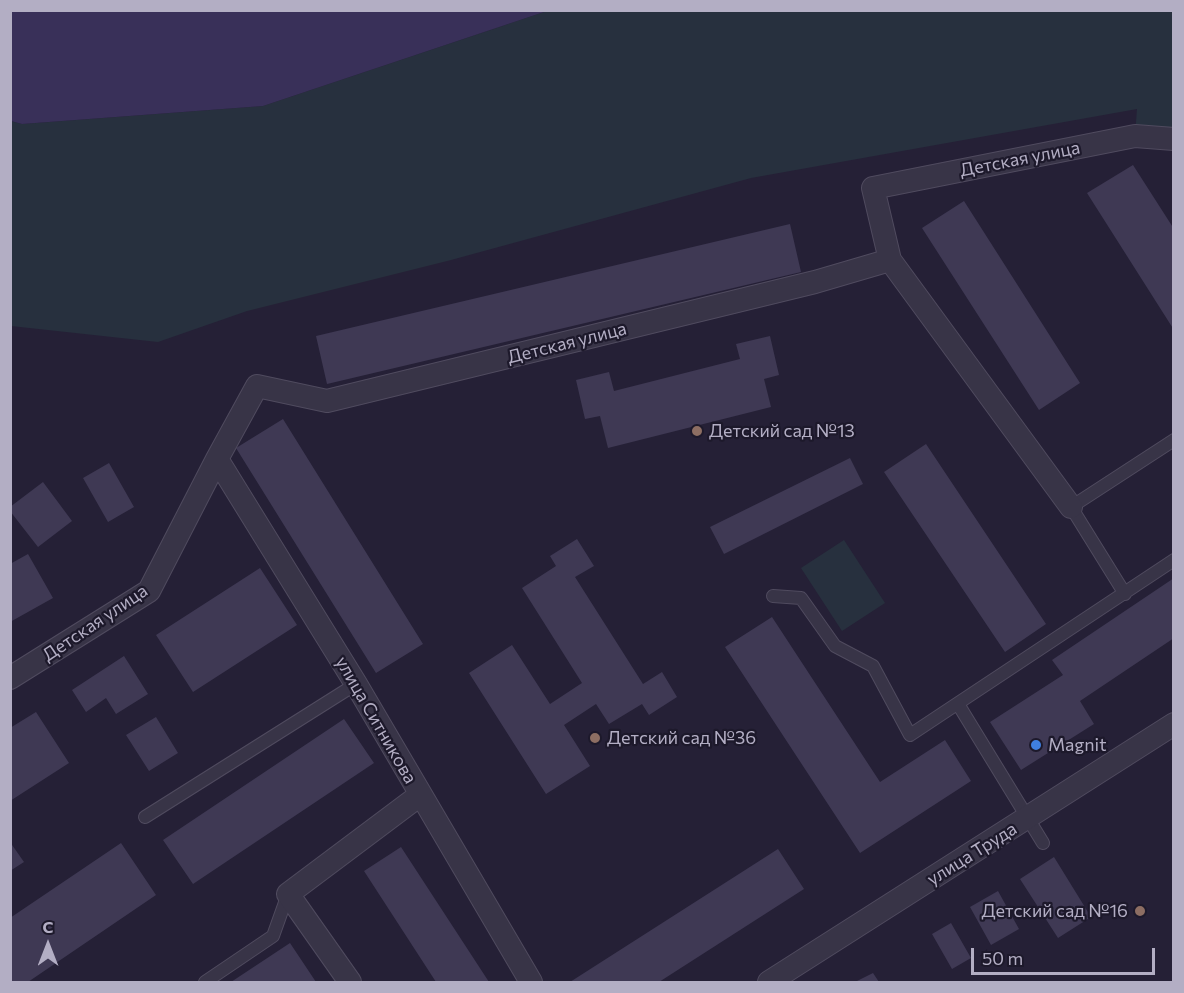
<!DOCTYPE html>
<html>
<head>
<meta charset="utf-8">
<style>
	body { margin:0 }
	#map { position:relative; width:1184px; height:993px; overflow:hidden; background:#252036; font-family:Commissioner,sans-serif }
	canvas { display:block }
	.frame { position:absolute; inset:0; border:12px solid #b3aec4; pointer-events:none }
	.north { position:absolute; left:18px; top:915px; width:60px; height:60px; -webkit-text-stroke:4px #1d192b; paint-order:stroke; rotate:0deg; font-size:16px; font-weight:700; line-height:24px; text-align:center; color:#b3aec4 }
	.north::after { content:''; display:block; margin:auto; width:21px; height:27px; background:#b3aec4; clip-path:polygon(50% 0,100% 100%,50% 72%,0 100%) }
	.scale { position:absolute; left:971px; top:948px; width:184px; height:27px; box-sizing:border-box; border:3px solid #b3aec4; border-top:0; padding-left:8px; font-size:18px; line-height:21px; white-space:nowrap; color:#b3aec4; -webkit-text-stroke:4px #1d192b; paint-order:stroke }
</style>
</head>
<body>
<div id="map">
<canvas width="1184" height="993"></canvas>
<div class="frame"></div>
<div class="north">С</div>
<div class="scale">50 m</div>
</div>
<script>
const context = document.querySelector('canvas').getContext('2d');
context.lineJoin = 'round';
function fillPath(path, color) { context.fillStyle = color; context.fill(path, 'evenodd'); }
const toPath = rows => new Path2D(rows.map(r => 'M' + r).join(''));
function trace(path, color, width, dash) { context.strokeStyle = color; context.lineWidth = width; context.lineCap = dash ? 'butt' : 'round'; context.setLineDash(dash || []); context.stroke(path); }
function label(font, color, halo, rows, align = 'center') {
  context.font = font + ' Commissioner,sans-serif'; context.lineWidth = 4.5; context.setLineDash([]); context.textBaseline = 'middle'; context.strokeStyle = halo; context.fillStyle = color; for (const [text, x, y, turn = 0] of rows) {
    context.save(); context.translate(x, y); context.rotate((+turn || 0) * Math.PI / 180); context.textAlign = isNaN(turn) ? turn : align; if (halo) context.strokeText(text, 0, 0); context.fillText(text, 0, 0); context.restore();
  }
}
fillPath(toPath([
	[547,11,1173,11,1173,131,1135,136,1137,109,751,178,451,260,247,311,158,342,11,326,11,121,22,124,263,106],
	[844,540,885,603,842,631,801,568]
]), '#27303e');
fillPath(toPath([
	[11,10,547,10,547,11,263,106,22,124,11,121]
]), '#393059');
fillPath(toPath([
	[1133,165,1174,229,1174,330,1087,193],
	[964,201,1080,383,1039,410,922,228],
	[790,224,801,272,327,384,316,336],
	[770,336,779,375,764,379,771,407,608,448,600,416,585,419,576,380,609,372,614,391,740,359,736,344],
	[283,419,423,644,376,673,236,448],
	[926,444,1046,624,1005,652,884,472],
	[850,458,863,484,724,554,710,527],
	[109,463,134,507,108,522,83,478],
	[43,482,72,521,38,547,10,511,10,507],
	[577,539,594,566,575,577,643,684,662,672,677,697,649,715,642,704,609,724,596,704,564,725,590,766,546,794,469,673,512,645,550,704,582,683,522,588,556,566,550,556],
	[28,554,53,598,10,622,10,564],
	[260,568,297,625,193,692,156,635],
	[1174,578,1174,638,1080,701,1094,724,1021,770,990,722,1063,675,1052,660],
	[772,617,880,782,945,740,971,781,860,853,725,647],
	[124,656,148,694,116,714,106,698,86,712,72,690],
	[36,712,69,763,10,801,10,728],
	[156,717,178,753,149,771,126,735],
	[344,719,374,763,193,884,163,840],
	[10,842,24,862,10,871],
	[121,843,156,895,28,982,10,982,10,918],
	[401,847,489,982,436,982,364,871],
	[778,849,804,889,659,982,570,982],
	[1054,857,1091,917,1058,938,1020,879],
	[998,891,1019,929,991,945,970,907],
	[951,923,971,958,952,969,932,934],
	[290,943,316,982,231,982],
	[873,973,879,982,855,982]
]), '#3f3954');
const lane = toPath([
	[1125,594,1071,507,1174,440],
	[773,596,801,598,835,646,873,666,910,735,1174,560],
	[958,704,1043,843],
	[145,817,356,684],
	[205,982,273,936,288,894]
]);
const street = toPath([
	[890,260,1071,507],
	[217,459,356,684,531,982],
	[10,678,149,591,217,459,257,386,327,401,815,282,890,260,873,188,1135,136,1174,139],
	[350,982,288,894,420,795],
	[769,982,1174,724]
]);
trace(lane, '#504b5f', 14);
trace(street, '#504b5f', 24);
trace(lane, '#383447', 12);
trace(street, '#383447', 22);
for (const [x, y, r, color] of [
	[697,431,6,"#8d6e63"],
	[595,738,6,"#8d6e63"],
	[1036,745,6,"#3f7fe0"],
	[1140,911,6,"#8d6e63"]
]) { const dot = new Path2D(); dot.arc(x, y, r, 0, 2 * Math.PI); context.fillStyle = color; context.fill(dot); trace(dot, '#1d192b', 2); }
label('18px', '#b3aec4', '#1d192b', [
	["Детская улица",1020,159,-11],
	["Детская улица",567,343,-14],
	["Детская улица",95,623,-34],
	["улица Ситникова",376,720,60],
	["улица Труда",972,854,-32]
]);
label('18px', '#b3aec4', '#1d192b', [
	["Детский сад №13",709,431],
	["Детский сад №36",607,738],
	["Magnit",1048,745],
	["Детский сад №16",1128,911,"right"]
], 'left');
</script>
</body>
</html>
